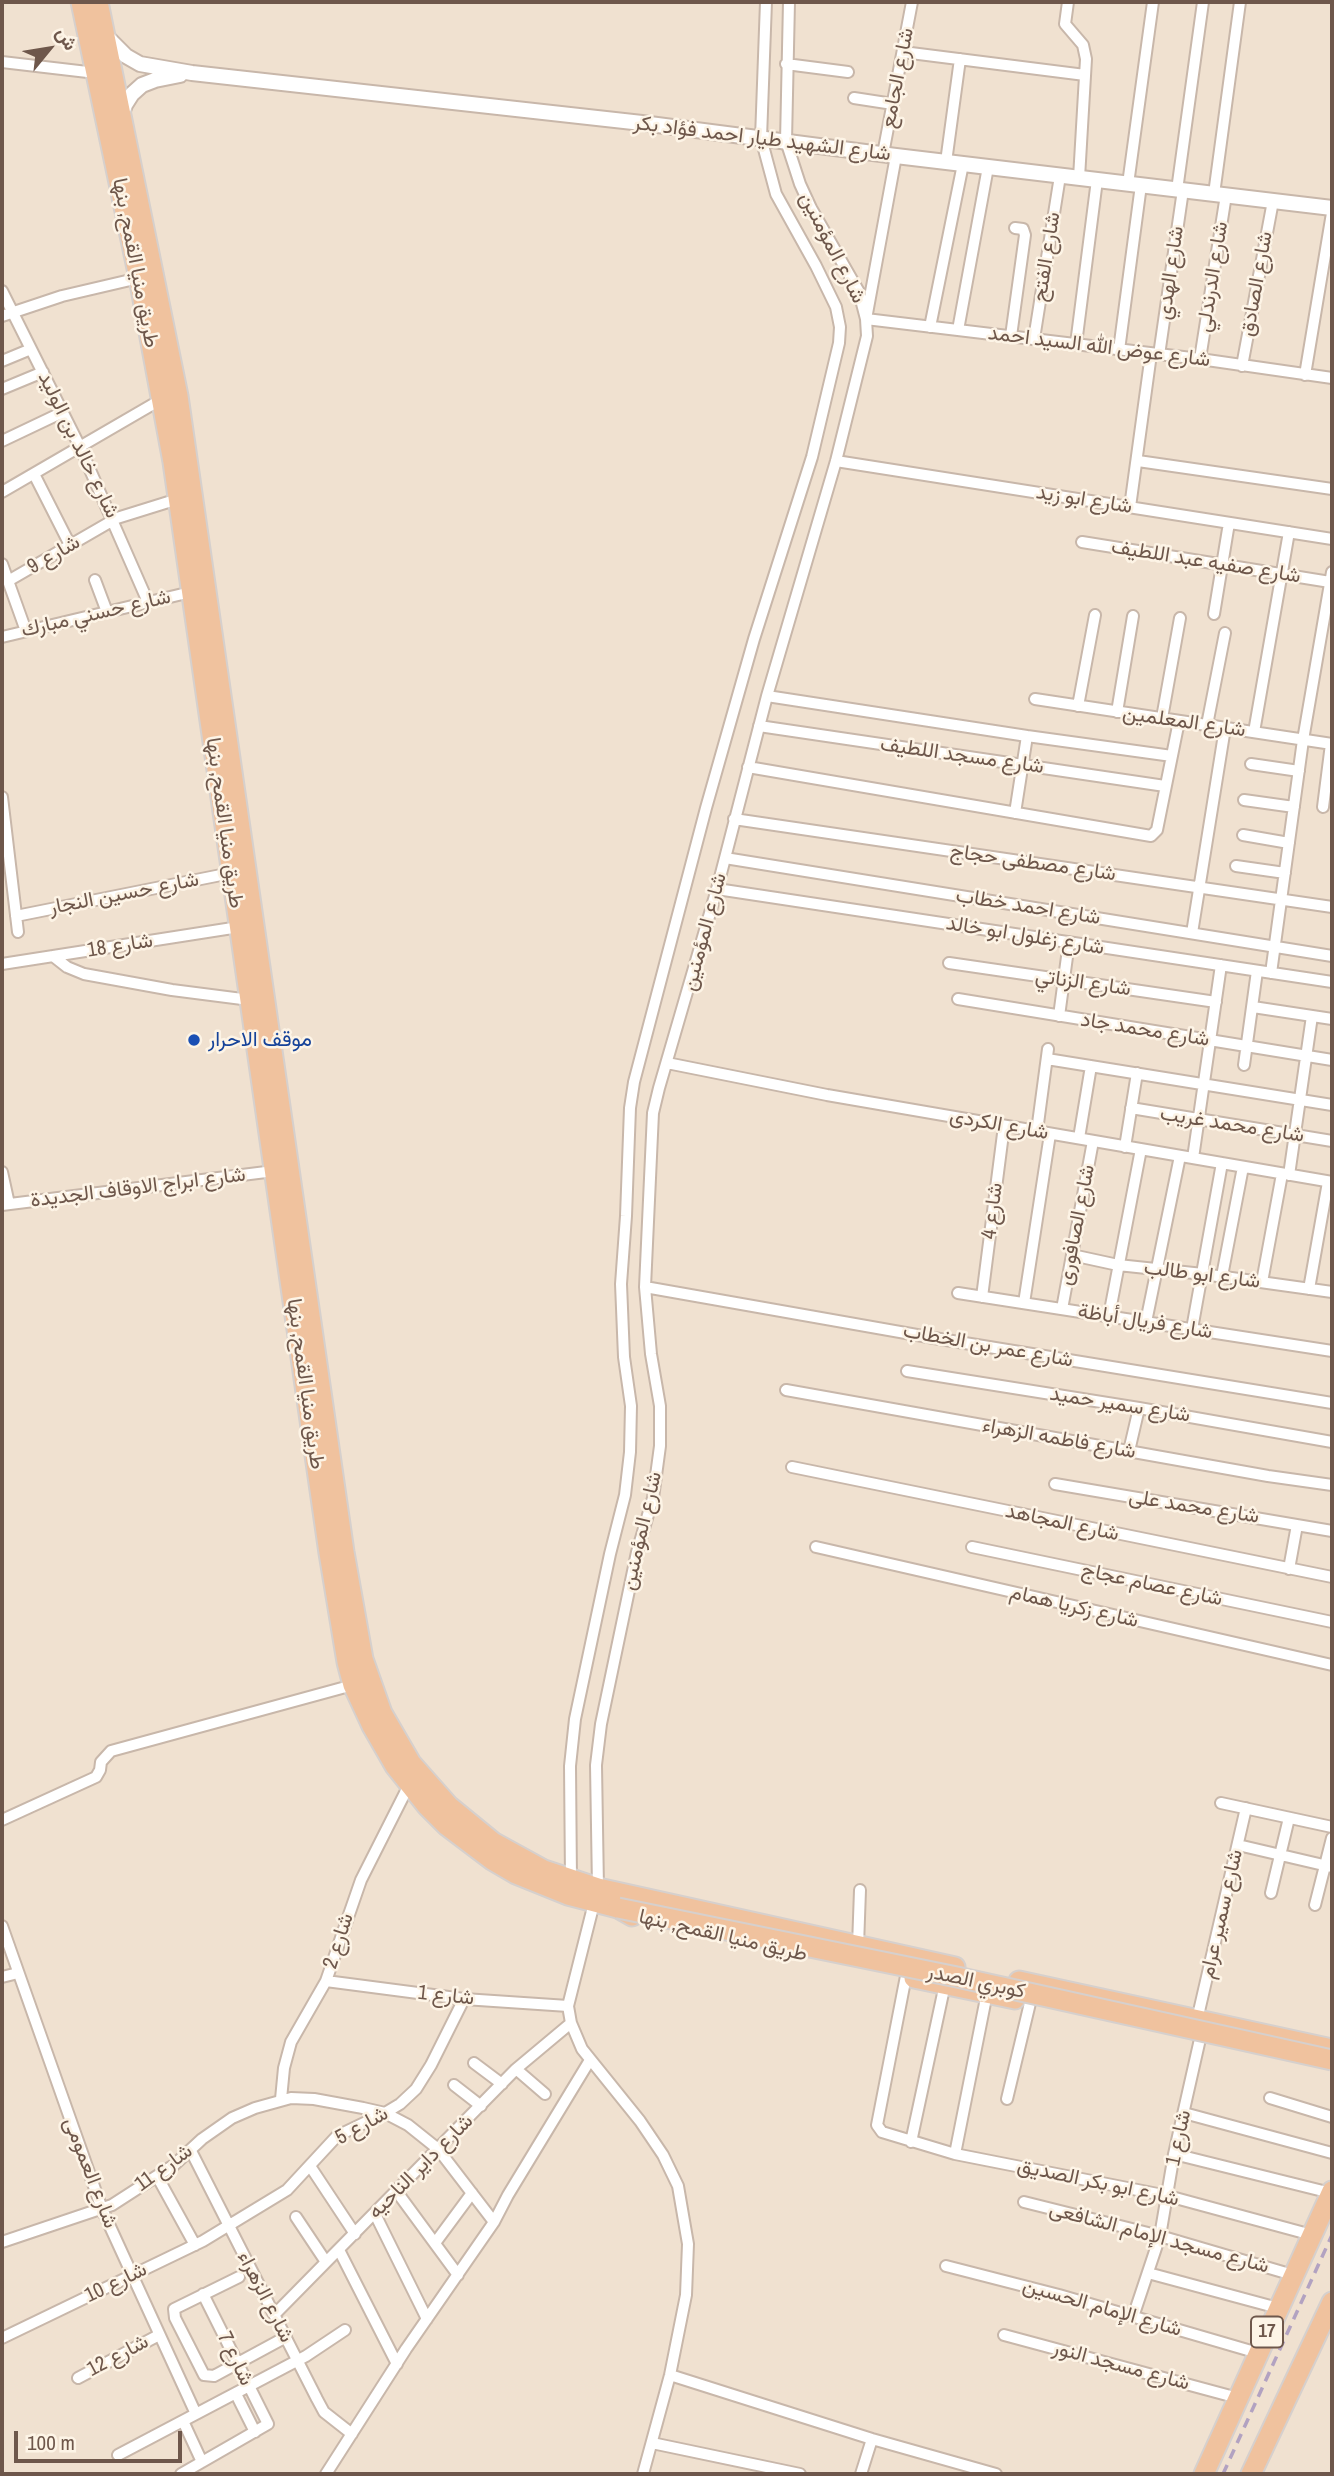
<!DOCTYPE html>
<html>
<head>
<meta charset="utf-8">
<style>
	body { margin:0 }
	#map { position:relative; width:1334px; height:2476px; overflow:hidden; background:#f9f0e1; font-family:"Archivo Narrow",Vazirmatn,sans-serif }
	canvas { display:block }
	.frame { position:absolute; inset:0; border:4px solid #6e574b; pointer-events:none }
	.north { position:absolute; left:14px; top:14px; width:70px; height:70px; -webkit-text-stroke:5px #fdf4e6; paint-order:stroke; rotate:60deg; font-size:19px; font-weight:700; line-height:28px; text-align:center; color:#6e574b }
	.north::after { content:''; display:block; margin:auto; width:24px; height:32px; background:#6e574b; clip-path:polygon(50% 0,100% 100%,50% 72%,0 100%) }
	.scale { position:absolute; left:14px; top:2431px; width:168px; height:32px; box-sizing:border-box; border:4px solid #6e574b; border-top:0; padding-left:9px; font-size:21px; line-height:24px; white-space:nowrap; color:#6e574b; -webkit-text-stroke:5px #fdf4e6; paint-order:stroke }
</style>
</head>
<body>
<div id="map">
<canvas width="1334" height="2476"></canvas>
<div class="frame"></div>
<div class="north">ش</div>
<div class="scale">100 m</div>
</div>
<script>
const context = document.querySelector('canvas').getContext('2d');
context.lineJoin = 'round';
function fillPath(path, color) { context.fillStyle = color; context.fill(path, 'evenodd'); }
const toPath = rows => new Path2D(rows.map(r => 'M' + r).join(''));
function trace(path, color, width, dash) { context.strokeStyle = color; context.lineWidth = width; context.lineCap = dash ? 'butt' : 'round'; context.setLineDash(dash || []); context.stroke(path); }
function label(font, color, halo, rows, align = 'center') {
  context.font = font + ' "Archivo Narrow",Vazirmatn,sans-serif'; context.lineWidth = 5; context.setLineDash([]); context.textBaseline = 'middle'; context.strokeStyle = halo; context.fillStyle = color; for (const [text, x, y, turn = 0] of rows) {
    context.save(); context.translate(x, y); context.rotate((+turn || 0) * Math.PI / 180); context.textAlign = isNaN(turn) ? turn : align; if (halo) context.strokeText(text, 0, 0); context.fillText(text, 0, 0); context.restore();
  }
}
fillPath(toPath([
	[2,2,1332,2,1332,2474,2,2474]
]), '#f0e1d0');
const minor = toPath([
	[1068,2,1065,24,1083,45,1086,59,1079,178],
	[903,52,1085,75],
	[2,62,96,73],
	[786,64,848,72],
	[854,98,893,104],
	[883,154,912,2],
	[896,156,866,319,1200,359,1332,378],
	[946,162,960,59],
	[1128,184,1153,2],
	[1177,190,1203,2],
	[1214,194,1240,2],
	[2,291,80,447,148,602],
	[2,316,62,296,139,278],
	[930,327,963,164],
	[958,330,988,167],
	[1011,336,1025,235,1023,229,1015,228],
	[1034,339,1060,176],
	[1076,344,1097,180],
	[1119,350,1141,185],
	[1159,355,1183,190],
	[1200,359,1226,195],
	[2,361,31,349],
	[1242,366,1273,201],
	[1305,375,1332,213],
	[2,389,43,372],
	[2,441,63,412],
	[836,461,1332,539],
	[1138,461,1332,489],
	[34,474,70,545],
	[2,492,162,399],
	[1130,507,1151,354],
	[1082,542,1330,582],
	[2,564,26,631],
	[95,580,107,612],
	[8,581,117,518,178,499],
	[1214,614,1229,523],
	[2,637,191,592],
	[767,696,1027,736,1172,756],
	[1035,699,1332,744],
	[1078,706,1095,615],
	[1117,712,1133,616],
	[1162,718,1180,618],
	[1207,725,1225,633],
	[759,726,1165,786],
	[1254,732,1289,532],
	[1251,764,1299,771],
	[748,767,1151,836,1157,830,1179,721],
	[2,797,18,932],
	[1244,800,1294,807],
	[1323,807,1331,744],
	[1015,813,1027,736],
	[734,819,1332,907],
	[1243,835,1289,843],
	[725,858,1332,956],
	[1236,866,1285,873],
	[717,889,1332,982],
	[16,916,231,873],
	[1192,933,1225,728],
	[53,956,67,967,84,974,172,990,250,1000],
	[949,963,1216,1002],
	[2,964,239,927],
	[1271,973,1303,740,1332,572],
	[958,999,1332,1060],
	[1253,1007,1332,1019],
	[1059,1016,1069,942],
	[1047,1059,1332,1105],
	[667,1063,827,1095,1332,1182],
	[1244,1065,1257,971],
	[1131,1108,1332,1141],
	[1037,1131,1048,1049],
	[1079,1138,1091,1066],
	[1125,1147,1137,1073],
	[1193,1158,1221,965],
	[2,1172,9,1204],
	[1289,1175,1312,1016],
	[2,1205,274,1171],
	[1072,1255,1118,1265,1203,1274,1332,1292],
	[1222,1276,1243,1167],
	[1262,1282,1282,1174],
	[645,1287,934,1338,1332,1403],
	[1309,1289,1328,1182],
	[958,1293,1332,1351],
	[982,1297,1004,1126],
	[1024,1303,1050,1134],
	[1062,1309,1093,1141],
	[1109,1316,1141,1149],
	[1146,1322,1180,1156],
	[1192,1329,1222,1163],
	[907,1371,1139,1408,1332,1442],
	[786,1390,1268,1476,1332,1485],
	[1129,1451,1139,1408],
	[792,1467,1332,1577],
	[1055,1484,1332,1531],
	[816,1547,1332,1665],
	[972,1547,1332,1622],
	[1289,1569,1297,1525],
	[1221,1803,1332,1827],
	[2,1820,96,1777,100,1770,101,1762,111,1751,353,1685],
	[1238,1845,1332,1867],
	[571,1880,570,1766,575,1719,610,1554,625,1495,630,1452,631,1406,624,1357,621,1284,626,1216,630,1108,634,1082,706,808,754,639,812,457,839,343,840,327,836,307,816,266,776,194,761,138,766,2],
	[598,1888,596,1765,601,1724,637,1552,653,1498,660,1446,660,1406,651,1354,645,1287,653,1113,659,1088,717,889,767,696,836,461,867,336,866,319,859,292,811,208,800,184,786,141,789,2],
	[1271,1893,1289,1818],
	[594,1903,568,2006,571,2023,582,2049,640,2121,663,2155,678,2186,688,2244,686,2295,670,2375,643,2474],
	[1315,1905,1332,1838],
	[2,1926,102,2209,196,2414],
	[858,1946,860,1890],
	[906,1976,877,2125,882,2132,955,2154,1168,2196,1312,2235],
	[2,1977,18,1973],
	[326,1981,464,1999,568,2006],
	[1197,2020,1246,1808],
	[474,2063,502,2084],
	[516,2069,545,2094],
	[454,2085,481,2106],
	[1270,2098,1332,2117],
	[281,2099,284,2068,291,2042,326,1981,361,1880,409,1785],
	[1007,2099,1030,2003],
	[1184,2113,1332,2153],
	[911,2142,945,1984],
	[191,2151,317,2399,324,2412,352,2434],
	[955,2154,987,1993],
	[1174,2154,1331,2193],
	[310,2166,355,2234],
	[157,2176,195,2245],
	[397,2192,458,2275],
	[1024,2202,1160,2236,1293,2275],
	[375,2214,427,2319],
	[296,2217,326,2262],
	[2,2242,112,2205,174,2165,202,2139,232,2118,255,2108,291,2098,314,2099,363,2108,385,2113,408,2125,438,2149,494,2222],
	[435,2243,472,2193],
	[339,2250,397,2364],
	[946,2266,1059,2295,1258,2353],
	[1148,2273,1278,2308],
	[239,2277,174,2309,175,2318,204,2375,214,2376,286,2337],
	[275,2314,516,2069,571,2023],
	[1133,2317,1160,2236,1174,2154,1200,2039],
	[1004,2335,1238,2398],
	[2,2338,203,2241,287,2190,337,2136,385,2113,400,2104,416,2089,431,2065,464,1999],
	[670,2375,872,2439,996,2474],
	[78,2378,159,2335],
	[236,2394,255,2432],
	[183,2421,202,2462],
	[652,2443,800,2474],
	[118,2455,306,2356,345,2330],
	[181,2474,268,2424,203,2294],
	[326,2474,406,2349,494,2222,508,2195,590,2060],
	[861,2474,872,2439]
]);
const tertiary = toPath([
	[107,37,126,56,140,64,192,73,642,123,896,156,1332,208],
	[121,116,125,105,132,94,142,85,155,80,180,75]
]);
const trunk = toPath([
	[81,2,139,278,173,462,329,1553,347,1662,353,1685,372,1726,395,1766,427,1806,447,1826,492,1860,516,1874,568,1895,618,1908,632,1916],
	[98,2,178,396,344,1552,363,1659,382,1713,411,1763,449,1806,493,1842,544,1870,598,1888,955,1967],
	[914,1978,1015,1999],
	[1019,1981,1332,2049],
	[1204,2474,1332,2191],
	[1251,2474,1332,2302]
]);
trace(minor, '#c8b7aa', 14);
trace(tertiary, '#c8b7aa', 18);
trace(trunk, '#d6d0cd', 23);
trace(minor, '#fff', 10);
trace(tertiary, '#fff', 14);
trace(trunk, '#f0c29e', 19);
trace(toPath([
	[1223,2474,1332,2235]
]), '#b2a2c1', 3.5, [10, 7]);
const trunkBridge = toPath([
	[618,1908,957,1977,1332,2060]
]);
trace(trunkBridge, '#d6d0cd', 23, []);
trace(trunkBridge, '#f0c29e', 19);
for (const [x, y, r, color] of [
	[194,1040,7,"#1a4fb4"]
]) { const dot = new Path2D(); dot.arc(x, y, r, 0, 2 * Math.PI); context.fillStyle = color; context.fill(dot); trace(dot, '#fdf4e6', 2.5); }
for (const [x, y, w] of [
	[1267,2332,32]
]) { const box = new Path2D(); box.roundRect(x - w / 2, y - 15.5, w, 31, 5); context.fillStyle = '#fdf4e6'; context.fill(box); trace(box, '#6e574b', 2); }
label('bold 19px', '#6e574b', null, [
	["17",1267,2332]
]);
label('21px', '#6e574b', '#fdf4e6', [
	["شارع الجامع",898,78,-79],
	["شارع الشهيد طيار احمد فؤاد بكر",762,139,7],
	["شارع المؤمنين",832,248,63],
	["شارع الفتح",1047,257,-81],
	["طريق منيا القمح, بنها",135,263,79],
	["شارع الهدي",1171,273,-82],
	["شارع الدرندلي",1213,277,-81],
	["شارع الصادق",1257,284,-80],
	["شارع عوض الله السيد احمد",1099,347,7],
	["شارع خالد بن الوليد",78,445,64],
	["شارع ابو زيد",1084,500,9],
	["شارع 9",54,555,-30],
	["شارع صفيه عبد اللطيف",1206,562,9],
	["شارع حسني مبارك",96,614,-13],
	["شارع المعلمين",1184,722,8],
	["شارع مسجد اللطيف",962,756,8],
	["طريق منيا القمح, بنها",224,823,82],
	["شارع مصطفى حجاج",1033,863,8],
	["شارع حسين النجار",124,894,-11],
	["شارع احمد خطاب",1028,907,9],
	["شارع المؤمنين",705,932,-75],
	["شارع زغلول ابو خالد",1025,936,9],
	["شارع 18",120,946,-9],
	["شارع الزناتي",1083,983,8],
	["شارع محمد جاد",1145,1030,9],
	["شارع الكردى",999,1125,10],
	["شارع محمد غريب",1232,1125,9],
	["شارع ابراج الاوقاف الجديدة",138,1188,-7],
	["شارع 4",993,1211,-83],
	["شارع الصافورى",1077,1225,-79],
	["شارع ابو طالب",1202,1275,7],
	["شارع فريال أباظة",1145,1322,9],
	["شارع عمر بن الخطاب",988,1346,10],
	["طريق منيا القمح, بنها",305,1384,82],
	["شارع سمير حميد",1120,1405,9],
	["شارع فاطمه الزهراء",1059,1439,10],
	["شارع محمد على",1194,1507,9],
	["شارع المجاهد",1062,1523,12],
	["شارع المؤمنين",642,1531,-77],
	["شارع عصام عجاج",1152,1585,12],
	["شارع زكريا همام",1074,1607,13],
	["شارع سمير عرام",1222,1914,-77],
	["طريق منيا القمح, بنها",723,1936,13],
	["شارع 2",339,1941,-72],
	["كوبري الصدر",976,1982,12],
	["شارع 1",446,1996,6],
	["شارع 5",362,2126,-29],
	["شارع 1",1179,2138,-78],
	["شارع داير الناحيه",421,2167,-45],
	["شارع 11",164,2168,-36],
	["شارع العمومى",90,2173,69],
	["شارع ابو بكر الصديق",1098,2183,12],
	["شارع مسجد الإمام الشافعى",1159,2238,15],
	["شارع 10",116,2283,-26],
	["شارع الزهراء",265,2297,63],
	["شارع الإمام الحسين",1102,2308,16],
	["شارع 12",118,2356,-28],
	["شارع 7",235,2359,64],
	["شارع مسجد النور",1121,2366,15]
]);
label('21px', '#164399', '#fdf4e6', [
	["موقف الاحرار",208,1040]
], 'left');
</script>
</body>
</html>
